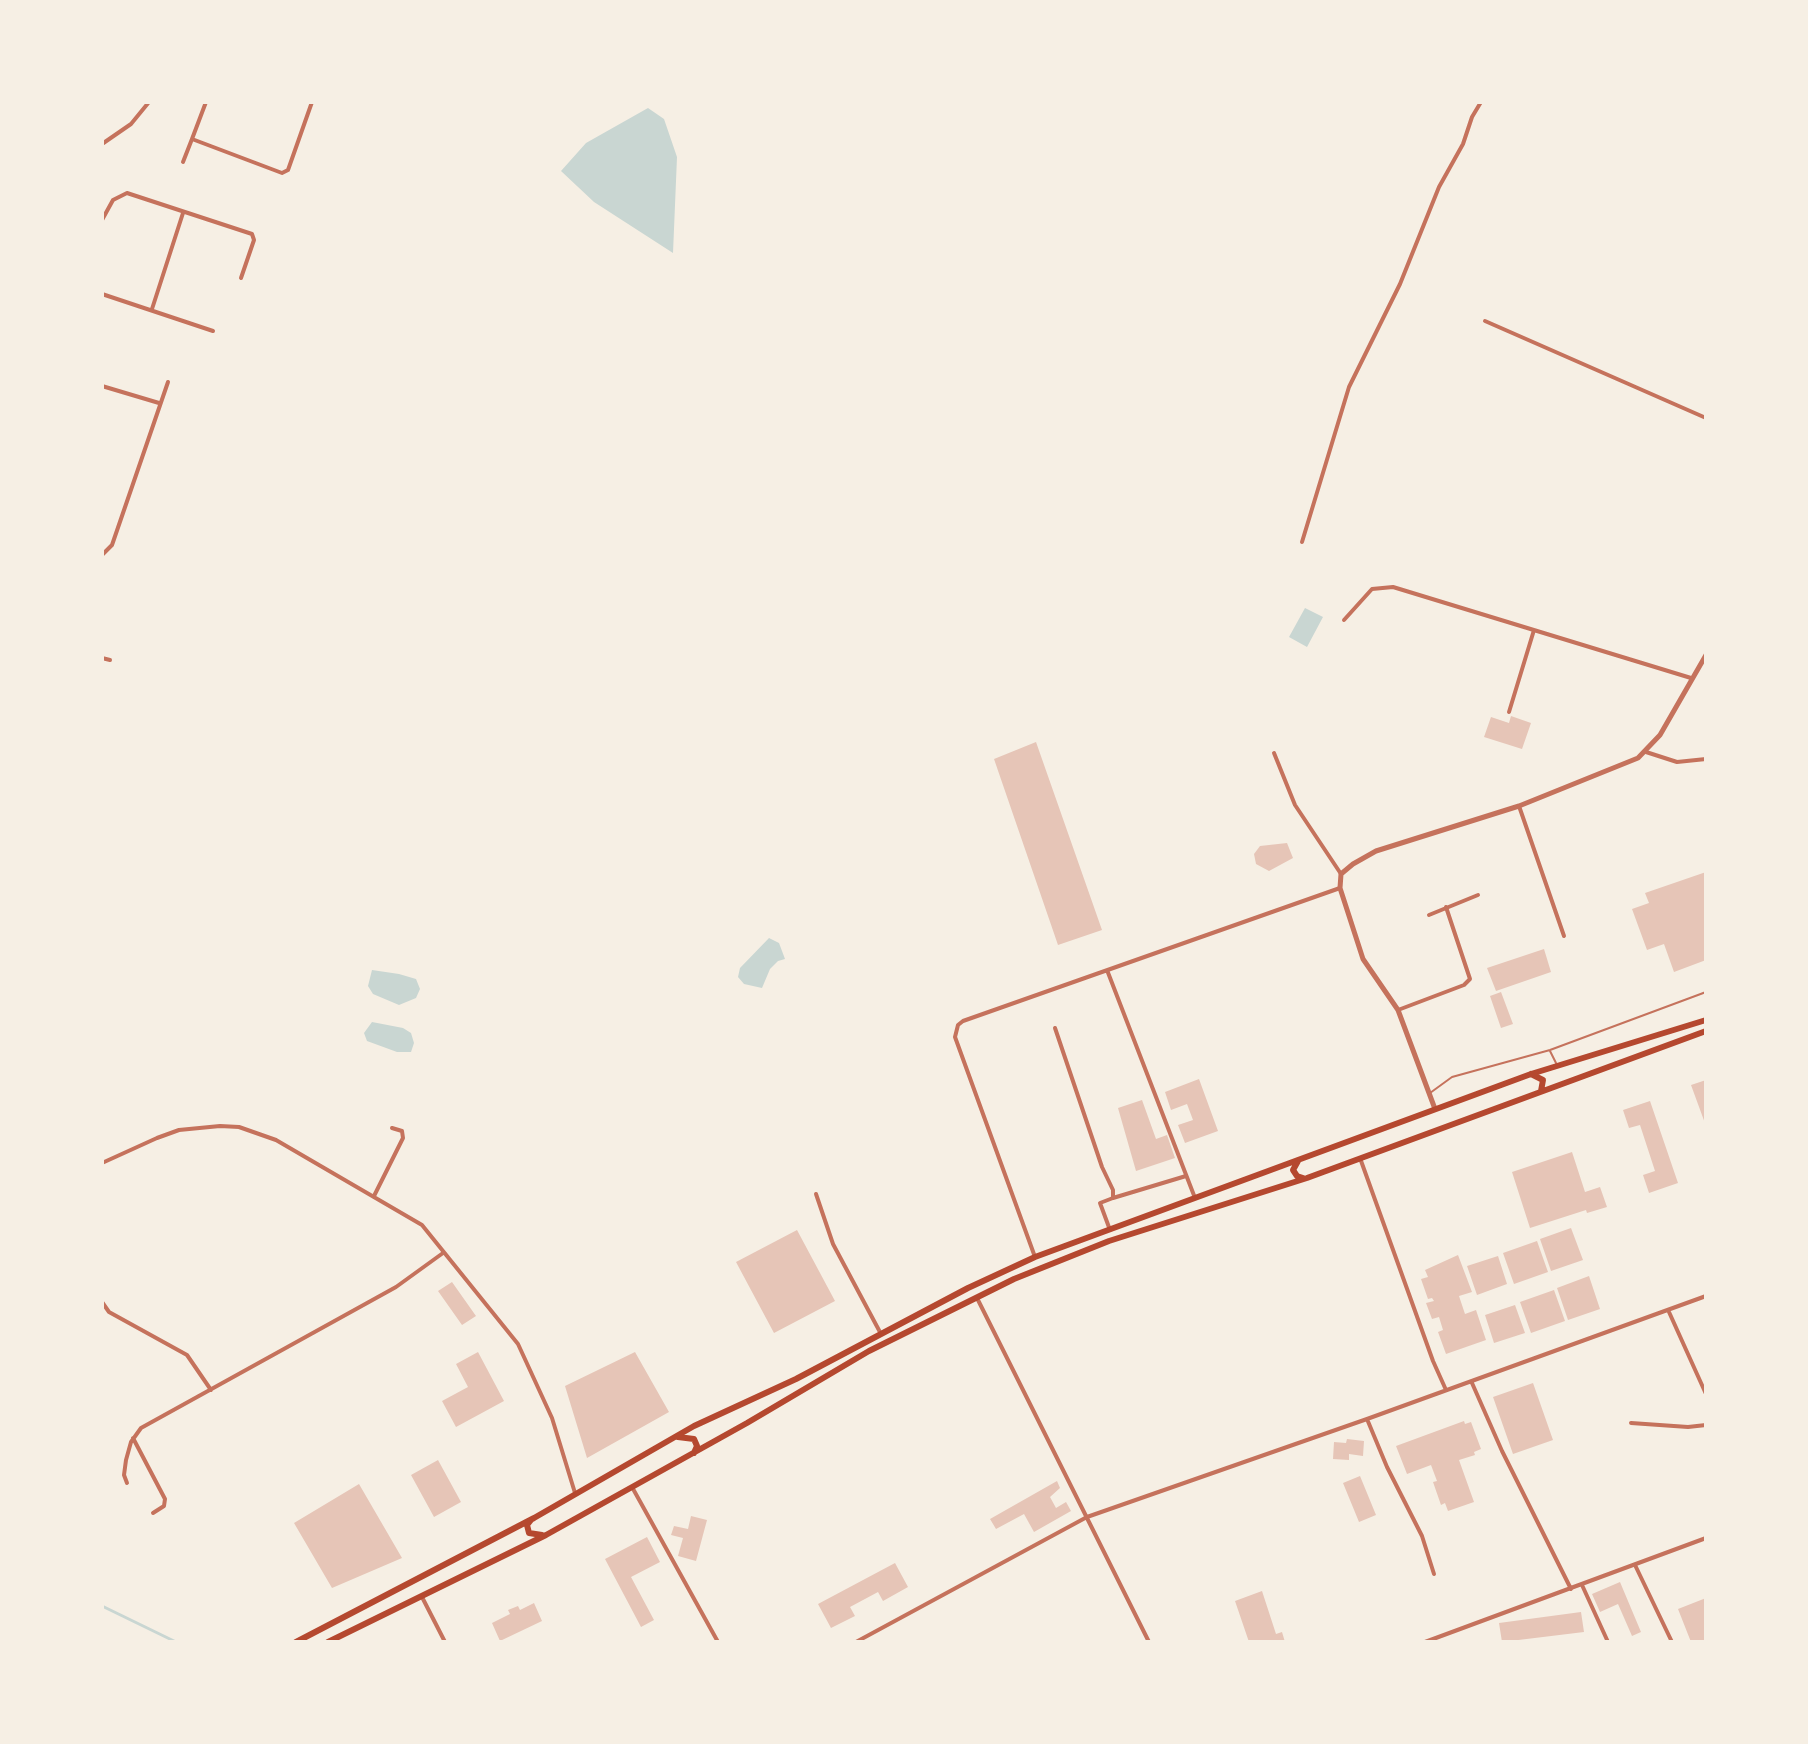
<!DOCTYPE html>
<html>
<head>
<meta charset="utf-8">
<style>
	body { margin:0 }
	#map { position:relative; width:1808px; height:1744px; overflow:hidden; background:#f6efe4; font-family:"Playfair Display",serif }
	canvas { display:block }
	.frame { position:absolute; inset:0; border:104px solid #f6efe4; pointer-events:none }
</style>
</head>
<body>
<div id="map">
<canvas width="1808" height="1744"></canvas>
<div class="frame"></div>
</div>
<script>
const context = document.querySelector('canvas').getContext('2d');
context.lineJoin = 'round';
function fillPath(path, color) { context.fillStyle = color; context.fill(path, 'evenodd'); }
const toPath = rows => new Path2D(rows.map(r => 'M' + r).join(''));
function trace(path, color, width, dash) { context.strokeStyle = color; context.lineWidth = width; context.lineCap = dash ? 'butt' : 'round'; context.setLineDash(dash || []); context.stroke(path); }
fillPath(toPath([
	[648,108,664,119,677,157,673,253,594,202,561,171,586,143],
	[1305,608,1323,617,1307,647,1289,637],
	[769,938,779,943,785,959,778,961,770,969,762,988,744,984,738,977,740,968],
	[372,970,399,974,416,979,420,989,416,998,399,1005,373,994,368,986],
	[372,1022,403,1028,411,1033,414,1043,411,1052,397,1052,367,1041,364,1033]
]), '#c9d6d2');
trace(toPath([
	[102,1606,176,1642]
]), '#c9d6d2', 3);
fillPath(toPath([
	[1511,716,1531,723,1522,749,1484,737,1491,717,1509,723],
	[1036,742,1102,930,1058,945,994,759],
	[1287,843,1293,858,1269,871,1256,864,1254,854,1260,846],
	[1706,872,1706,960,1674,972,1664,944,1647,950,1632,909,1649,903,1645,893],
	[1544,949,1551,972,1496,991,1487,968],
	[1501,992,1513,1024,1501,1028,1490,996],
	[1199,1079,1218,1131,1185,1143,1178,1125,1193,1120,1187,1104,1171,1110,1165,1092],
	[1706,1080,1706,1126,1691,1085],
	[1142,1100,1156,1139,1167,1135,1175,1158,1136,1171,1118,1108],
	[1650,1101,1678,1183,1649,1193,1643,1175,1655,1171,1640,1125,1629,1128,1623,1110],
	[1572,1152,1585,1192,1600,1187,1607,1207,1587,1213,1586,1210,1530,1228,1512,1172],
	[1571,1228,1583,1260,1551,1271,1540,1239],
	[797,1230,835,1301,774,1333,736,1262],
	[1537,1241,1548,1272,1514,1284,1503,1253],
	[1458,1255,1472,1292,1459,1296,1465,1314,1476,1310,1486,1340,1446,1354,1438,1332,1443,1330,1439,1317,1432,1319,1426,1303,1434,1301,1432,1298,1428,1299,1421,1279,1428,1277,1425,1270],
	[1498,1256,1507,1284,1477,1295,1467,1266],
	[1589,1276,1600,1309,1568,1320,1557,1288],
	[452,1282,476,1316,462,1325,438,1291],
	[1554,1290,1565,1321,1531,1333,1520,1302],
	[1515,1305,1525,1333,1494,1343,1485,1315],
	[478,1352,504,1401,456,1427,442,1401,468,1387,456,1364],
	[635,1352,669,1412,587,1458,565,1386],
	[1533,1383,1553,1440,1513,1454,1493,1397],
	[1464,1421,1465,1424,1471,1422,1481,1449,1474,1452,1475,1455,1459,1460,1474,1502,1448,1511,1445,1503,1441,1505,1433,1482,1437,1481,1431,1465,1407,1474,1396,1446],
	[1347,1439,1364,1441,1363,1456,1349,1454,1349,1460,1333,1459,1334,1442,1346,1443],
	[438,1460,461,1502,434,1517,411,1475],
	[1360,1476,1376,1515,1359,1522,1343,1483],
	[1057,1481,1060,1488,1050,1497,1056,1508,1066,1502,1071,1511,1034,1532,1024,1514,996,1529,990,1519],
	[359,1484,402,1558,332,1588,294,1523],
	[691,1516,707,1520,696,1561,678,1556,683,1538,671,1535,674,1526,688,1529],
	[647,1537,660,1562,631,1577,654,1620,641,1627,605,1559],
	[895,1563,908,1587,883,1601,878,1592,850,1607,855,1616,831,1628,818,1604],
	[1620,1582,1641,1632,1632,1636,1618,1604,1600,1612,1592,1594],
	[1262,1591,1276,1634,1282,1632,1285,1642,1249,1642,1235,1601],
	[1706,1598,1706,1642,1691,1642,1678,1609],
	[534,1603,542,1621,500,1641,492,1623,510,1614,508,1610,518,1606,520,1610],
	[1581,1612,1584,1632,1502,1642,1499,1623]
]), '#e6c5b7');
trace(toPath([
	[1550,1051,1556,1063],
	[1430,1093,1452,1077,1550,1050,1706,992]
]), '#c5725c', 2);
trace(toPath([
	[206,102,192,139,282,173,288,170,312,102],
	[102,144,131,124,149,102],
	[183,162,192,139],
	[102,220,113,200,127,193,252,234,254,240,241,278],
	[102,294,213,331],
	[152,309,183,213],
	[1485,321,1706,418],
	[102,386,159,403],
	[1302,542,1349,387,1400,284,1439,187,1463,144,1472,117,1481,102],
	[102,555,112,545,168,382],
	[1344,620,1372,589,1393,587,1691,678],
	[102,658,110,660],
	[1509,712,1534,630],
	[1646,752,1677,762,1706,759],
	[1274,753,1295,805,1341,874],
	[1519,806,1564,936],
	[1429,915,1478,895],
	[1107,970,1195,1198],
	[1398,1010,1464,985,1470,979,1446,907],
	[1055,1028,1102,1167,1113,1190,1113,1198,1100,1203,1110,1230],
	[1360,1158,1433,1361,1446,1390],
	[102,1163,157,1138,179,1130,220,1126,239,1127,276,1140,422,1225,518,1344,552,1418,575,1493],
	[816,1194,833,1244,881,1334],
	[374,1196,403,1138,402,1131,392,1128],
	[1113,1198,1186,1176],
	[1035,1257,955,1037,958,1025,963,1021,1340,888],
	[977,1298,1149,1642],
	[102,1302,109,1312,187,1355,211,1390],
	[1669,1312,1706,1394],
	[1472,1383,1502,1451,1571,1589],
	[1367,1419,1387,1467,1422,1536,1434,1574],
	[1631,1423,1688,1427,1706,1425],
	[133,1438,165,1499,164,1506,153,1513],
	[127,1483,124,1475,126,1460,131,1442,141,1428,396,1287,443,1253],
	[632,1487,718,1642],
	[1635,1565,1672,1642],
	[1582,1585,1608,1642],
	[422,1597,445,1642],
	[856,1642,1087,1517,1367,1419,1706,1296],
	[1425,1642,1706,1538]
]), '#c5725c', 4);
trace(toPath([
	[1435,1109,1398,1010,1363,959,1340,888,1341,874,1353,864,1376,851,1519,806,1638,758,1660,735,1706,655]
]), '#c5725c', 5);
trace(toPath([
	[1531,1074,1543,1080,1541,1091],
	[1298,1161,1293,1170,1297,1176,1303,1178],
	[678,1437,694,1439,697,1446,694,1453],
	[531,1520,527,1525,529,1533,542,1535],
	[296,1642,534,1518,694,1426,796,1379,968,1288,1035,1257,1531,1074,1706,1020],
	[328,1642,546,1535,747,1423,869,1351,1014,1279,1109,1241,1307,1178,1706,1031]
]), '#b5482f', 6);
</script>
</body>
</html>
